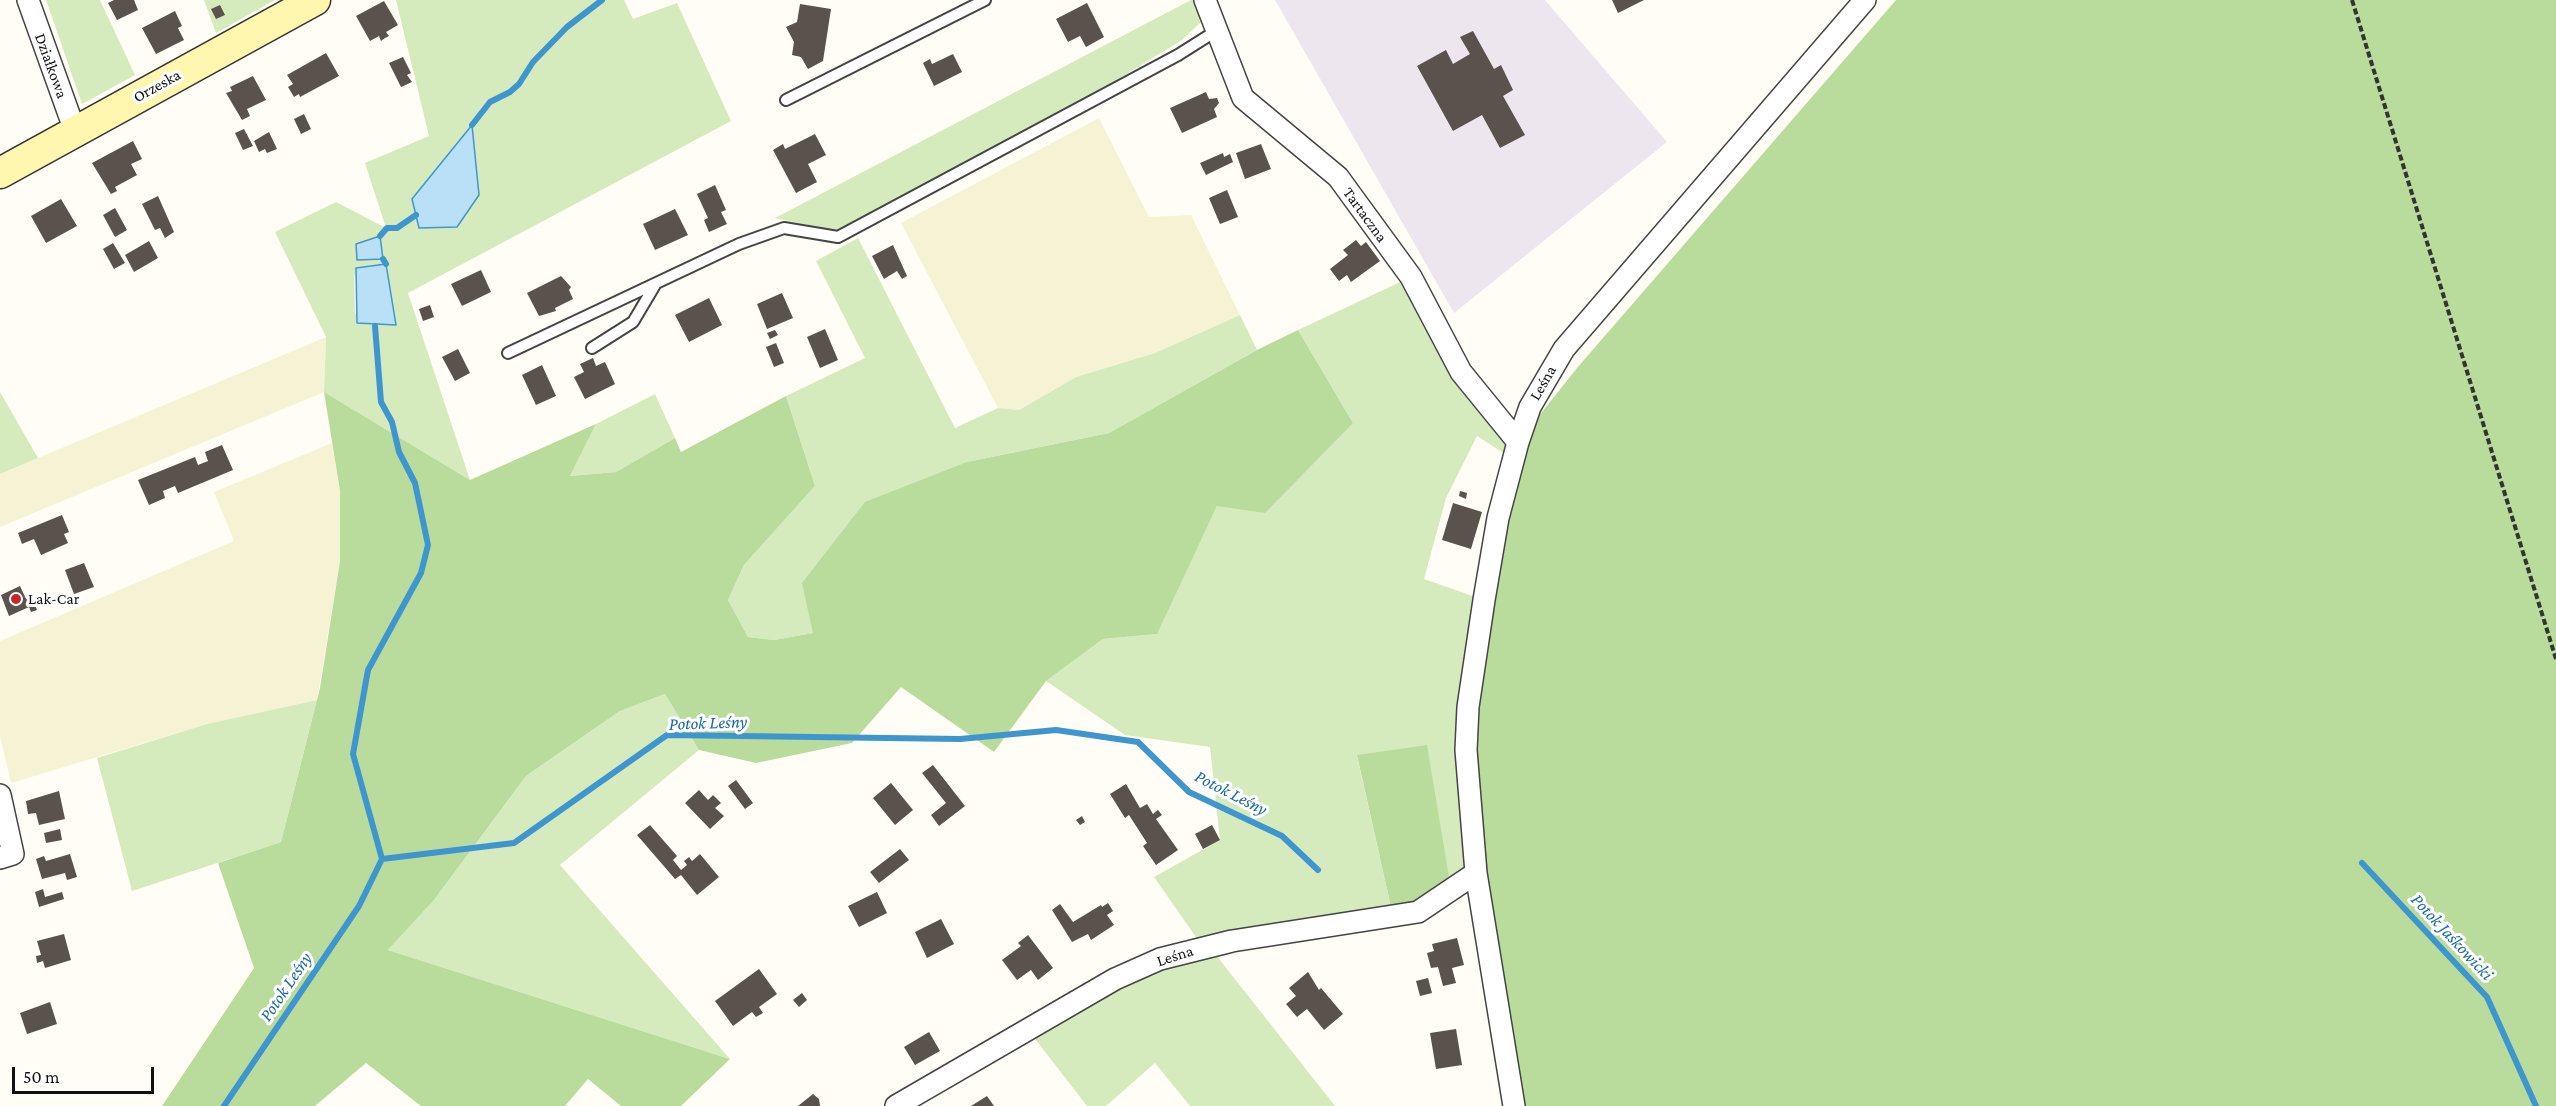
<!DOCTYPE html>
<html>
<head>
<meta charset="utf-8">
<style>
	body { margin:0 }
	#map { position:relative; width:2556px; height:1106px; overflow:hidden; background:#fffdf5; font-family:"Crimson Pro",serif }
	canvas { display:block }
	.scale { position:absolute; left:12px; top:1067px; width:142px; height:27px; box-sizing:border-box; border:3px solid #111; border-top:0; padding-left:8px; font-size:18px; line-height:21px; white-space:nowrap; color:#111; -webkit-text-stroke:4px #fff; paint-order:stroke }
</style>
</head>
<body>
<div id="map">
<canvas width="2556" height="1106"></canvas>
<div class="scale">50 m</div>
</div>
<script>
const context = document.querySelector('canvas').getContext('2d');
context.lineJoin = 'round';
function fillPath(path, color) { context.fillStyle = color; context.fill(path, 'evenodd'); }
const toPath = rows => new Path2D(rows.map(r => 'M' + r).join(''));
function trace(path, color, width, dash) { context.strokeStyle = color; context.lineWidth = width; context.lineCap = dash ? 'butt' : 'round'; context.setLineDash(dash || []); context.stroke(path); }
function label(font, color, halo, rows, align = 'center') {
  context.font = font + ' "Crimson Pro",serif'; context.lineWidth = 6; context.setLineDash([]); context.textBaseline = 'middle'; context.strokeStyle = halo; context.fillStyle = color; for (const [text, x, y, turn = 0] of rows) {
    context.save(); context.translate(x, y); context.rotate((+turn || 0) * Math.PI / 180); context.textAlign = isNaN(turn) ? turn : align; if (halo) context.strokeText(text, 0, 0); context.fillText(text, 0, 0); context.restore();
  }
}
fillPath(toPath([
	[1275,0,1545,0,1667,142,1454,313]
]), '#eee6ef');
fillPath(toPath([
	[1099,118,1149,217,1191,215,1240,315,1155,353,1076,377,1019,410,998,408,901,223],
	[326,337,324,392,0,527,0,474],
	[332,443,340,491,340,561,317,700,207,724,11,783,0,736,0,641,234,541,214,492]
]), '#f6f3d4');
fillPath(toPath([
	[46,0,100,0,135,75,82,104],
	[204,0,275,0,216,33],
	[396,0,624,0,633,19,677,3,731,121,408,293,470,480,324,392,326,337,275,232,336,202,386,228,365,163,429,136],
	[471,126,478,195,456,227,412,199],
	[354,274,375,326,362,322,355,313],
	[1191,0,1194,0,1202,21,1182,40,1120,78,836,231,775,218],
	[858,238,955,428,998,408,1019,410,1076,377,1155,353,1240,315,1257,350,1109,433,967,462,813,633,774,640,748,637,728,600,744,565,815,486,786,396,865,358,816,261],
	[1411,277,1518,442,1513,459,1477,436,1446,498,1424,579,1484,600,1476,873,1451,889,1357,756,1393,916,1198,940,1154,877,1220,840,1210,747,1125,735,1046,681,1103,639,1156,634,1217,506,1353,423,1298,330],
	[0,392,38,458,0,474],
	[655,394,675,438,616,472,570,476,596,424],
	[665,694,699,750,560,865,730,1059,388,950,434,900,526,776,620,711],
	[317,700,281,842,132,891,97,758,207,724],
	[1216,955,1335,1106,1190,1106,1155,1063,1106,1106,1087,1106,1032,1035,1121,985,1172,964]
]), '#d5ebbd');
fillPath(toPath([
	[1896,0,2556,0,2556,1106,1515,1106,1466,750,1518,442,1577,368],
	[1298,330,1353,423,1265,513,1217,506,1157,634,1103,639,1046,681,994,752,901,687,852,743,756,763,699,750,665,694,620,711,526,776,434,900,388,950,730,1059,681,1106,621,1106,588,1079,565,1106,421,1106,366,1063,315,1106,162,1106,254,968,218,863,281,842,320,688,340,561,340,491,324,392,470,480,596,424,570,476,616,472,675,438,681,452,786,396,815,486,744,565,728,600,748,637,774,640,813,633,802,583,865,502,967,462,1109,433,1257,350],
	[1427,745,1451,889,1393,916,1357,755]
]), '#b9dc9c');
const water = toPath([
	[472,125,479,195,457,227,419,228,412,199,472,125],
	[380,236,383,259,357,260,356,244,380,236],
	[386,264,396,325,357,323,356,268,386,264]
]);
fillPath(water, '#b9e0f7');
trace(water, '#3f96cf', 1.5);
trace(toPath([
	[472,125,490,102,510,92,519,84,533,62,567,27,602,0],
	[380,236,387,228,397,228,416,215],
	[383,259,386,264],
	[375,326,381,402,392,422,399,452,415,483,428,545,421,573,368,670,353,754,382,859],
	[2362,863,2487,997,2536,1106],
	[224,1106,359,906,382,859,514,843,667,735,960,739,1056,730,1138,742,1189,792,1282,836,1318,870]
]), '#3f96cf', 6);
fillPath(toPath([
	[114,0,134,0,138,10,117,20,108,3],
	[1612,0,1644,0,1618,13],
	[384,1,398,25,386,32,389,36,385,38,381,41,379,36,370,41,356,16],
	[1087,3,1104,37,1086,47,1080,36,1068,42,1056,19],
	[800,4,831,9,823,61,808,69,801,57,792,55,794,42,786,27,797,22],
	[220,5,225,15,216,19,211,9],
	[175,11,182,26,178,28,184,40,156,54,142,28],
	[1473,31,1494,69,1501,65,1513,90,1503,96,1525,135,1500,148,1482,115,1453,131,1417,66,1446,50,1453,64,1470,54,1460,37],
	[326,53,339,76,300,97,299,94,294,97,288,87,293,84,287,75],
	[953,54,962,72,934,86,923,63,930,59,932,64],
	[403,57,411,73,407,75,412,82,401,87,389,63],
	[253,76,266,100,247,109,250,116,242,120,226,93,232,91,230,87],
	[1206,92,1209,99,1217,98,1219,103,1214,109,1217,117,1182,133,1170,108],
	[304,114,311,129,301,134,294,119],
	[244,129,253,146,243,150,235,133],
	[269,132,277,149,267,153,265,149,259,152,254,141],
	[815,134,826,155,808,164,817,182,796,193,773,150,783,144,785,149],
	[133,141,142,159,131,164,137,175,115,187,117,191,111,194,92,163],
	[1261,144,1271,169,1245,179,1236,153],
	[1223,153,1224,157,1230,154,1233,162,1206,175,1200,163],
	[715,185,726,210,721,212,727,224,709,232,704,220,708,218,697,194],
	[1227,190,1238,217,1220,224,1209,198],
	[158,196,174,232,165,238,160,228,155,230,142,204],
	[61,199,77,226,46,243,31,216],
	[115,208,127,230,115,237,103,215],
	[675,209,688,235,655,250,643,224],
	[1356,240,1361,246,1366,242,1380,261,1351,282,1347,275,1339,281,1330,269,1348,255,1343,250],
	[149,241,158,258,134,272,125,255],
	[113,243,125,263,114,269,103,249],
	[893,245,907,276,902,279,897,271,884,279,872,256],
	[481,270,491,292,462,306,451,284],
	[561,276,571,287,569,290,573,299,555,308,556,311,539,316,527,293],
	[782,293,793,318,767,329,757,304],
	[709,298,722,325,689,342,675,315],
	[430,305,434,317,423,321,419,309],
	[825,329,838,360,820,368,807,337],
	[775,330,778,335,770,339,767,333],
	[776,343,784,363,774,367,766,347],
	[458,349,470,373,455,381,442,357],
	[593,358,596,366,605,362,615,384,585,399,574,377,584,372,580,364],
	[542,365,556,396,536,405,522,375],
	[222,445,233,470,178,493,175,486,163,491,165,498,149,505,138,480,195,457,198,465,208,461,205,452],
	[1460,491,1467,493,1466,499,1459,496],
	[1453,503,1482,512,1471,549,1442,540],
	[62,515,69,532,64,534,68,543,41,555,34,539,22,544,18,533],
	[84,563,94,587,74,594,65,570],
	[20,586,26,599,32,597,37,610,31,612,29,607,9,616,1,595],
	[933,765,965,806,939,826,931,815,946,803,922,773],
	[736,780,753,803,745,809,728,786],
	[891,783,913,810,895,825,873,798],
	[1126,784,1140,808,1147,804,1153,814,1158,810,1162,815,1156,819,1178,850,1156,865,1143,846,1147,843,1129,815,1125,818,1110,794],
	[699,790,708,800,713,795,721,803,715,808,724,816,710,829,685,803],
	[59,791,65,819,39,825,36,813,28,814,26,801],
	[1082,816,1085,822,1080,825,1076,820],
	[650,825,677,856,673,860,681,870,687,865,684,861,689,857,692,861,700,854,719,877,697,895,681,875,675,879,637,835],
	[1212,825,1220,840,1203,849,1195,834],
	[60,829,62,840,46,843,44,833],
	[900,849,909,860,879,883,870,872],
	[70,854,77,877,67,880,65,873,42,879,36,859,44,856,46,861],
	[43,889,45,897,62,892,64,899,39,907,35,892],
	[877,892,887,913,859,927,848,906],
	[1108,903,1113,911,1107,915,1114,925,1091,940,1088,934,1072,942,1052,910,1060,904,1073,922,1101,905,1102,907],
	[941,919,954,944,927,958,915,932],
	[64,934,71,960,45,968,43,961,37,963,36,956,41,955,37,941],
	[1028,935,1053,968,1038,980,1031,970,1017,980,1002,960,1021,946,1018,943],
	[1457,938,1464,965,1452,968,1456,983,1443,986,1438,967,1431,968,1427,953,1434,951,1432,944],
	[759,969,777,994,759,1007,763,1013,756,1017,752,1012,733,1026,715,1001],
	[1308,972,1319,990,1321,988,1343,1014,1324,1030,1307,1009,1297,1017,1286,1004,1296,996,1289,988],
	[1428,978,1432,993,1420,996,1416,981],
	[802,993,807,1000,799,1007,793,1000],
	[50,1002,57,1024,27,1034,20,1013],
	[1456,1029,1462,1065,1436,1069,1430,1033],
	[929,1032,940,1051,915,1065,904,1047],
	[813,1094,819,1099,820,1106,798,1106],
	[987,1096,994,1106,971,1106]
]), '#5a524d');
const lane = toPath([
	[786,100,985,0],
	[592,348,633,322,655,285],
	[508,353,739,244,784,228,838,237,1178,55,1216,31]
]);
const street = toPath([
	[28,0,75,131],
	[1205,0,1243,98,1338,177,1411,277,1461,372,1518,442],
	[0,795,13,854,0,858],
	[896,1106,1115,979,1160,959,1232,941,1418,912,1476,873],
	[1514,1106,1476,873,1466,750,1468,707,1484,600,1498,518,1518,442,1530,407,1564,349,1865,0]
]);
const secondary = toPath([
	[0,173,315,0]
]);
trace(lane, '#444', 14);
trace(street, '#444', 24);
trace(secondary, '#333', 33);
trace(toPath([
	[2352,0,2556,659]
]), '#333', 4, [6, 3]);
trace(lane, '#fff', 10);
trace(street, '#fff', 21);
trace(secondary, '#fff6b0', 30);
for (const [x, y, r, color] of [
	[16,599,6,"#c4262e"]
]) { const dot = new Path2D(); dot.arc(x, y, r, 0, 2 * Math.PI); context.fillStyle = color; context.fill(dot); trace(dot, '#fff', 2); }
label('16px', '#111', '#fff', [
	["Działkowa",51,66,70],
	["Orzeska",157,86,-29],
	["Tartaczna",1365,215,54],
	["Leśna",1543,383,-60],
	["Leśna",1175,956,-18]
]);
label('16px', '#111', '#fff', [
	["Lak-Car",28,599]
], 'left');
label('italic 18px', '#1768a6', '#fff', [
	["Potok Leśny",708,723,-2],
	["Potok Leśny",1231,793,27],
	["Potok Jaśkowicki",2452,937,47],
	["Potok Leśny",286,987,-56]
]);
</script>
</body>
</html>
